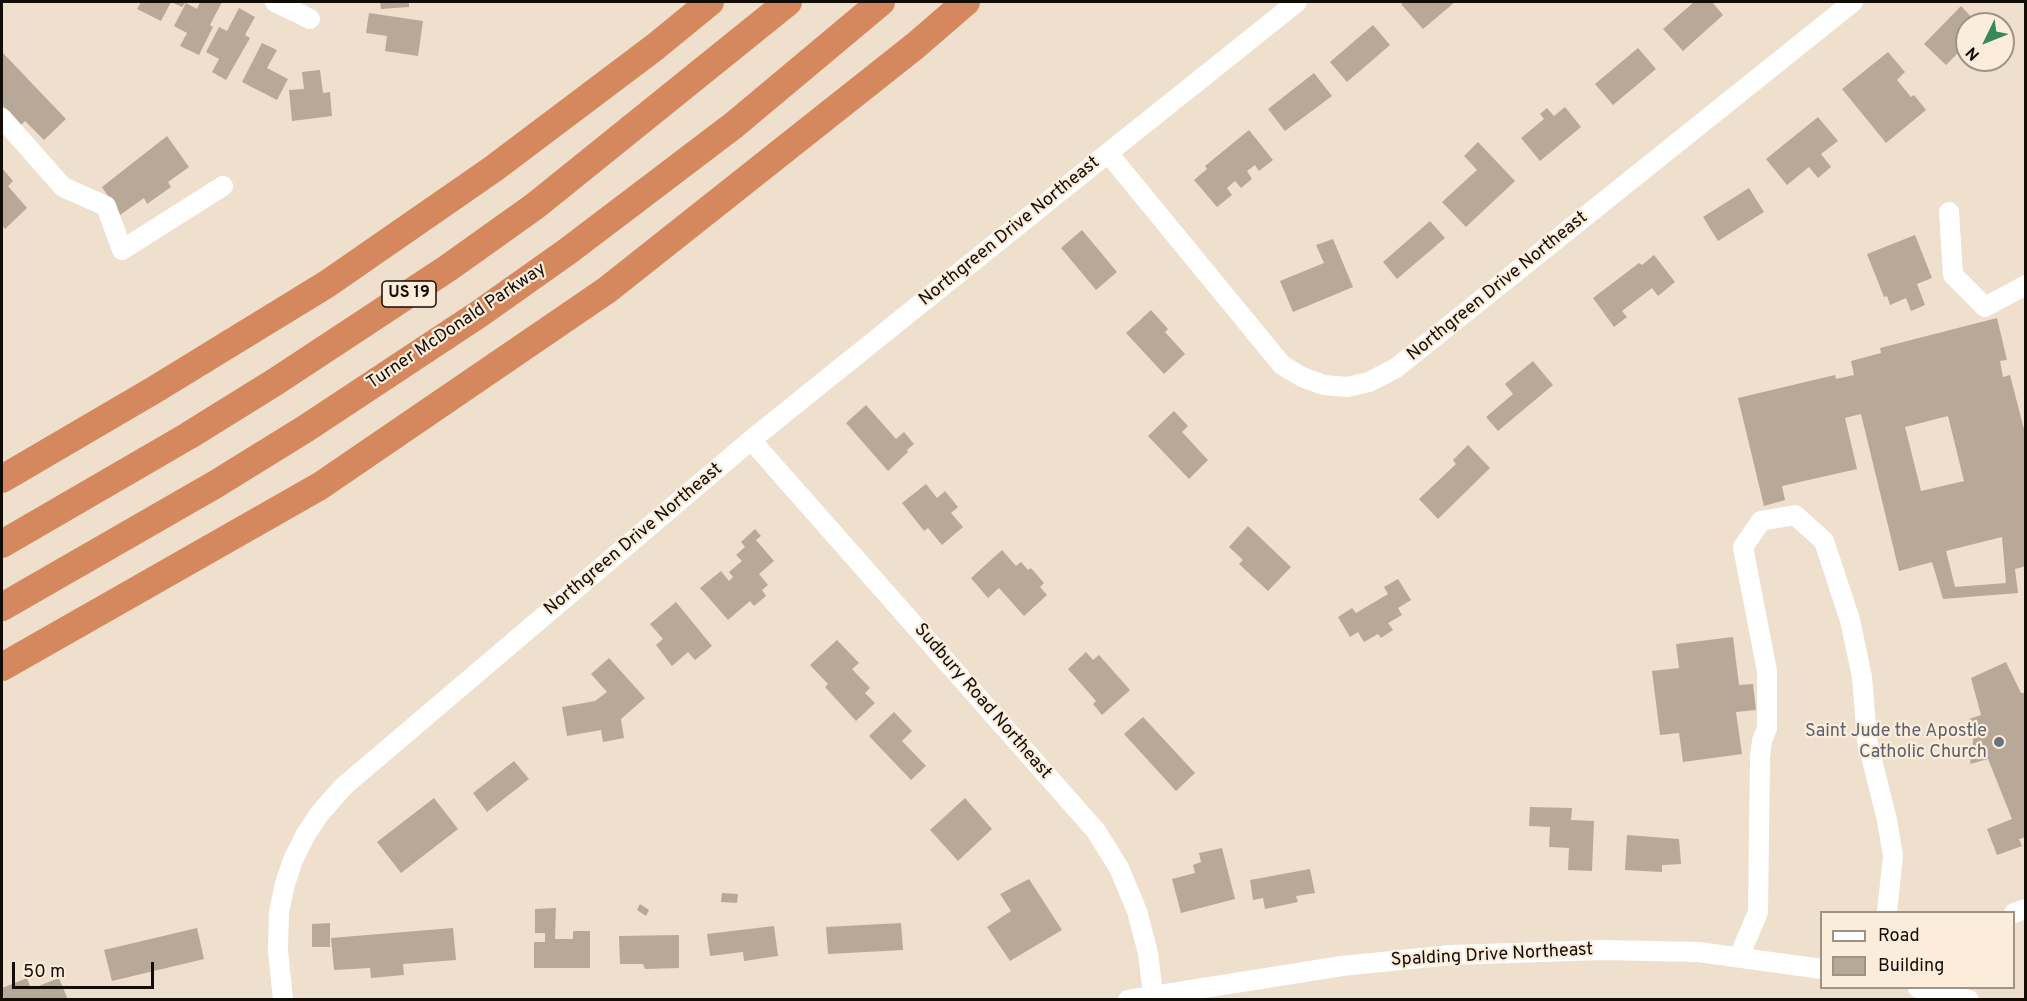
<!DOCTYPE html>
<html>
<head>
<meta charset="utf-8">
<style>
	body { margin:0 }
	#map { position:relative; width:2027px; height:1001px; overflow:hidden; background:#efdfcd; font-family:Overpass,sans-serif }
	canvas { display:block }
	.frame { position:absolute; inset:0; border:3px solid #120d07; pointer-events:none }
	.legend { position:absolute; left:1820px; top:911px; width:195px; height:78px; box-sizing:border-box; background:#fcecda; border:2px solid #9e9386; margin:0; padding:8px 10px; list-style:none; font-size:18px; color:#120d07 }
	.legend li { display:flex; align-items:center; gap:12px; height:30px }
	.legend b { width:30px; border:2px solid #9e9386 }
	.north { position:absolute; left:1955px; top:12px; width:60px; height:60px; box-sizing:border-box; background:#fcecda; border:2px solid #9e9386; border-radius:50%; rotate:227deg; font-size:16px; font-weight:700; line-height:24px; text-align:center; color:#120d07 }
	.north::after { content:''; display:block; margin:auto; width:21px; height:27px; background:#38895a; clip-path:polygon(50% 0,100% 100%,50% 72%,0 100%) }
	.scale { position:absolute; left:12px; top:962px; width:142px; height:27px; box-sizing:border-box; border:3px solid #120d07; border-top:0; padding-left:8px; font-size:18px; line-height:21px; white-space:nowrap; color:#120d07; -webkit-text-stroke:4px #fcecda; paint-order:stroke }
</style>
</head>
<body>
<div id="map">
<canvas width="2027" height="1001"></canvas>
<div class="frame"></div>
<ul class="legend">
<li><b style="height:8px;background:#fff"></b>Road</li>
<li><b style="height:16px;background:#b8a898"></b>Building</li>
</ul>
<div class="north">N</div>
<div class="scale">50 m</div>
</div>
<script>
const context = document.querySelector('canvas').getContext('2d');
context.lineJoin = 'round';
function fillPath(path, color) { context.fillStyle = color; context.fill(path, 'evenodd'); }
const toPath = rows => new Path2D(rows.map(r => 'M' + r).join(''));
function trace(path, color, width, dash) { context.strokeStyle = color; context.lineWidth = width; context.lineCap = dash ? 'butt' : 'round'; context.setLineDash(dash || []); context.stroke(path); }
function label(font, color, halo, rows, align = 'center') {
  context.font = font + ' Overpass,sans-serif'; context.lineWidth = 4.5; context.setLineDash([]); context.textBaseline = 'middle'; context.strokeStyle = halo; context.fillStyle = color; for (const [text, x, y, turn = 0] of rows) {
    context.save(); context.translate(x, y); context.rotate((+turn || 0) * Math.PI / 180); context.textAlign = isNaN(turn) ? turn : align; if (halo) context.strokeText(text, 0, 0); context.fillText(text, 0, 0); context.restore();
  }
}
fillPath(toPath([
	[141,2,186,2,182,7,171,2,161,21,137,9],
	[200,2,222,2,210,25,213,27,199,55,180,46,187,33,174,26,186,3,197,9],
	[380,2,409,2,409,7,381,9],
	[1404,2,1455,2,1423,29,1401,4],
	[1694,2,1712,2,1723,15,1683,51,1663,29],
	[1961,6,1978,24,1967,24,1967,44,1946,65,1924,44],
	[239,8,255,17,245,35,250,38,226,80,212,72,219,59,206,52,219,27,227,31],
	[369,13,423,21,418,56,385,51,387,36,366,33],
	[1373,25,1390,45,1347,82,1330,62],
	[262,43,277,50,267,68,288,79,277,100,242,82],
	[1638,48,1656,69,1613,105,1595,84],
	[2,52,66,119,44,140,25,121,21,125,2,105],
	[1888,52,1905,72,1897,80,1911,97,1914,95,1926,110,1886,143,1842,89],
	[320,70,323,93,330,92,332,116,292,121,289,90,304,89,302,72],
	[1314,73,1332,96,1285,131,1268,109],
	[1565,107,1581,127,1540,161,1521,138,1544,119,1540,114,1547,108,1554,116],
	[1818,117,1838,141,1821,154,1831,167,1818,178,1809,167,1787,185,1766,159],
	[1249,130,1273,160,1259,171,1255,165,1247,171,1252,179,1241,188,1235,181,1227,188,1232,195,1217,207,1194,180,1207,169,1205,166],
	[167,136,189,167,168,182,171,187,147,204,144,198,120,215,102,187],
	[1478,142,1515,181,1466,227,1442,202,1477,170,1464,156],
	[2,168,13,181,8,186,27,208,5,229,2,225],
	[1749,188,1764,212,1718,241,1703,217],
	[1430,221,1445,238,1397,279,1383,262],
	[1082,230,1117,272,1096,290,1061,248],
	[1915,235,1932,278,1917,284,1925,305,1911,311,1906,298,1890,305,1887,296,1884,297,1867,254],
	[1333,239,1353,287,1293,312,1280,281,1324,263,1316,245],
	[1654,255,1675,282,1658,296,1652,288,1622,311,1627,317,1614,327,1593,298,1639,263,1642,265],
	[1151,310,1168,329,1165,332,1185,354,1164,374,1126,333],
	[1997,318,2007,360,2000,361,2003,377,2010,375,2026,437,2026,566,2015,569,2018,593,1943,599,1932,562,1899,571,1861,414,1845,418,1857,469,1782,486,1785,500,1764,506,1738,398,1835,375,1836,379,1854,375,1851,361,1881,353,1880,348],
	[1948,416,1964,481,1921,491,1905,427],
	[2002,537,2006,583,1955,587,1946,551],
	[1533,361,1553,385,1498,431,1486,417,1513,394,1505,384],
	[866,405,896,439,904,432,914,444,907,450,908,452,888,471,846,423],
	[1174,411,1188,426,1182,432,1208,460,1189,479,1148,436],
	[1468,445,1490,468,1438,519,1419,499,1456,464,1453,460],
	[926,484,937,498,945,491,958,507,951,513,963,527,942,545,928,528,924,531,902,503],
	[1248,526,1291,567,1268,591,1239,564,1243,560,1229,547],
	[755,529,761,536,756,540,774,561,759,574,768,585,762,590,766,596,754,606,750,601,728,620,700,588,721,571,729,581,733,577,729,572,742,561,736,555,745,547,741,542],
	[1002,550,1016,566,1021,562,1028,570,1031,568,1044,583,1040,587,1047,595,1024,616,999,588,988,598,971,578],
	[1398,579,1411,600,1398,608,1402,615,1388,623,1393,630,1381,638,1378,634,1364,642,1358,632,1350,637,1338,617,1352,608,1356,613,1388,594,1384,587],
	[676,602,712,646,695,660,688,652,672,666,656,645,663,639,650,624],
	[1733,637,1739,685,1753,684,1756,710,1736,712,1742,754,1683,762,1679,733,1660,735,1652,671,1679,668,1676,644],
	[837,640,859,663,852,669,870,688,865,693,875,703,856,721,825,687,828,684,810,665],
	[1086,652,1093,660,1099,655,1130,690,1102,715,1093,704,1096,701,1068,669],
	[609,658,645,698,621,719,624,738,603,742,601,730,567,736,562,707,595,701,607,692,591,674],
	[2006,662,2021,693,2026,693,2026,837,2019,839,2022,846,1997,855,1987,829,2012,819,1988,759,1970,764,1975,726,1969,719,1981,715,1971,678],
	[894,712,912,731,902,741,926,766,911,780,869,736],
	[1143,717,1195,773,1176,791,1124,734],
	[514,761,529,779,487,812,473,793],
	[434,798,458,829,401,873,377,842],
	[965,798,992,829,958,861,930,830],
	[1530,807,1572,808,1571,820,1594,821,1592,871,1568,870,1569,848,1549,847,1550,827,1529,826],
	[1627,835,1679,839,1681,864,1662,865,1662,872,1625,870],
	[1222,848,1235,899,1181,913,1172,879,1195,873,1193,865,1201,862,1199,853],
	[1310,869,1315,893,1296,896,1298,902,1265,909,1263,898,1253,900,1250,880],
	[1029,879,1062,930,1010,961,987,927,1011,911,1000,894],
	[722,893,738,894,737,903,721,902],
	[640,904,649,910,646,916,637,910],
	[556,908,555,939,573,939,573,931,590,931,590,968,534,968,534,942,545,942,545,933,535,933,535,909],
	[330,923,330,947,312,947,312,924],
	[901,923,903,950,828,954,826,927],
	[774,926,778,956,744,961,743,952,710,956,707,934],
	[197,928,204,959,112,981,104,950],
	[453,928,456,960,403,964,404,975,371,978,370,968,334,970,331,938],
	[679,935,679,968,645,969,643,964,620,964,619,936],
	[27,978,31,989,59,978,68,1000,4,1000,2,988]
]), '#b8a898');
trace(toPath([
	[275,2,310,19],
	[1297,2,1108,153,1282,365,1302,377,1324,385,1347,387,1369,382,1396,368,1853,2],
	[2,118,63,187,106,206,122,250,223,186],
	[1949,212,1953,275,1985,307,2026,285],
	[751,440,1096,831,1119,868,1137,911,1148,953,1153,995],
	[2014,913,2026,909],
	[1739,957,1758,912,1760,757,1762,741,1767,728,1767,671,1743,547,1761,521,1795,515,1824,541,1850,620,1862,677,1867,740,1887,820,1893,856,1887,912],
	[1918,988,1969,1000],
	[283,1000,278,951,279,912,285,884,293,860,306,834,320,813,344,786,751,440,1108,153],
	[1128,1000,1342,966,1451,955,1602,950,1698,952,1822,969]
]), '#fff', 20);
trace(toPath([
	[2,479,154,390,327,284,493,169,655,47,710,2],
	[2,544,188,436,275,382,448,268,535,206,788,2],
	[2,607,216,484,305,429,479,314,568,251,734,125,881,2],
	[2,667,320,486,607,290,915,46,966,2]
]), '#d5885d', 28);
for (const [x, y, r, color] of [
	[1999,742,6,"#6b7280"]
]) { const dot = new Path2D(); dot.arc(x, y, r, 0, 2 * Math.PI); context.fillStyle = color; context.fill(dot); trace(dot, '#fcecda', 2); }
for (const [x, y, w] of [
	[409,294,54]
]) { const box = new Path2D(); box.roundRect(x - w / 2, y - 13, w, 26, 4.5); context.fillStyle = '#fcecda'; context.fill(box); trace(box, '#120d07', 1.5); }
label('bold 16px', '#120d07', null, [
	["US 19",409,294]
]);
label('18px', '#120d07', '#fcecda', [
	["Northgreen Drive Northeast",1010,232,-39],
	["Northgreen Drive Northeast",1498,287,-39],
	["Turner McDonald Parkway",457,327,-34],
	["Northgreen Drive Northeast",634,540,-40],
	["Sudbury Road Northeast",982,702,49],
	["Spalding Drive Northeast",1492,956,-3]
]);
label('18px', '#5b616d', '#fcecda', [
	["Saint Jude the Apostle",1987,732],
	["Catholic Church",1987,753]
], 'right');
</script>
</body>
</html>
